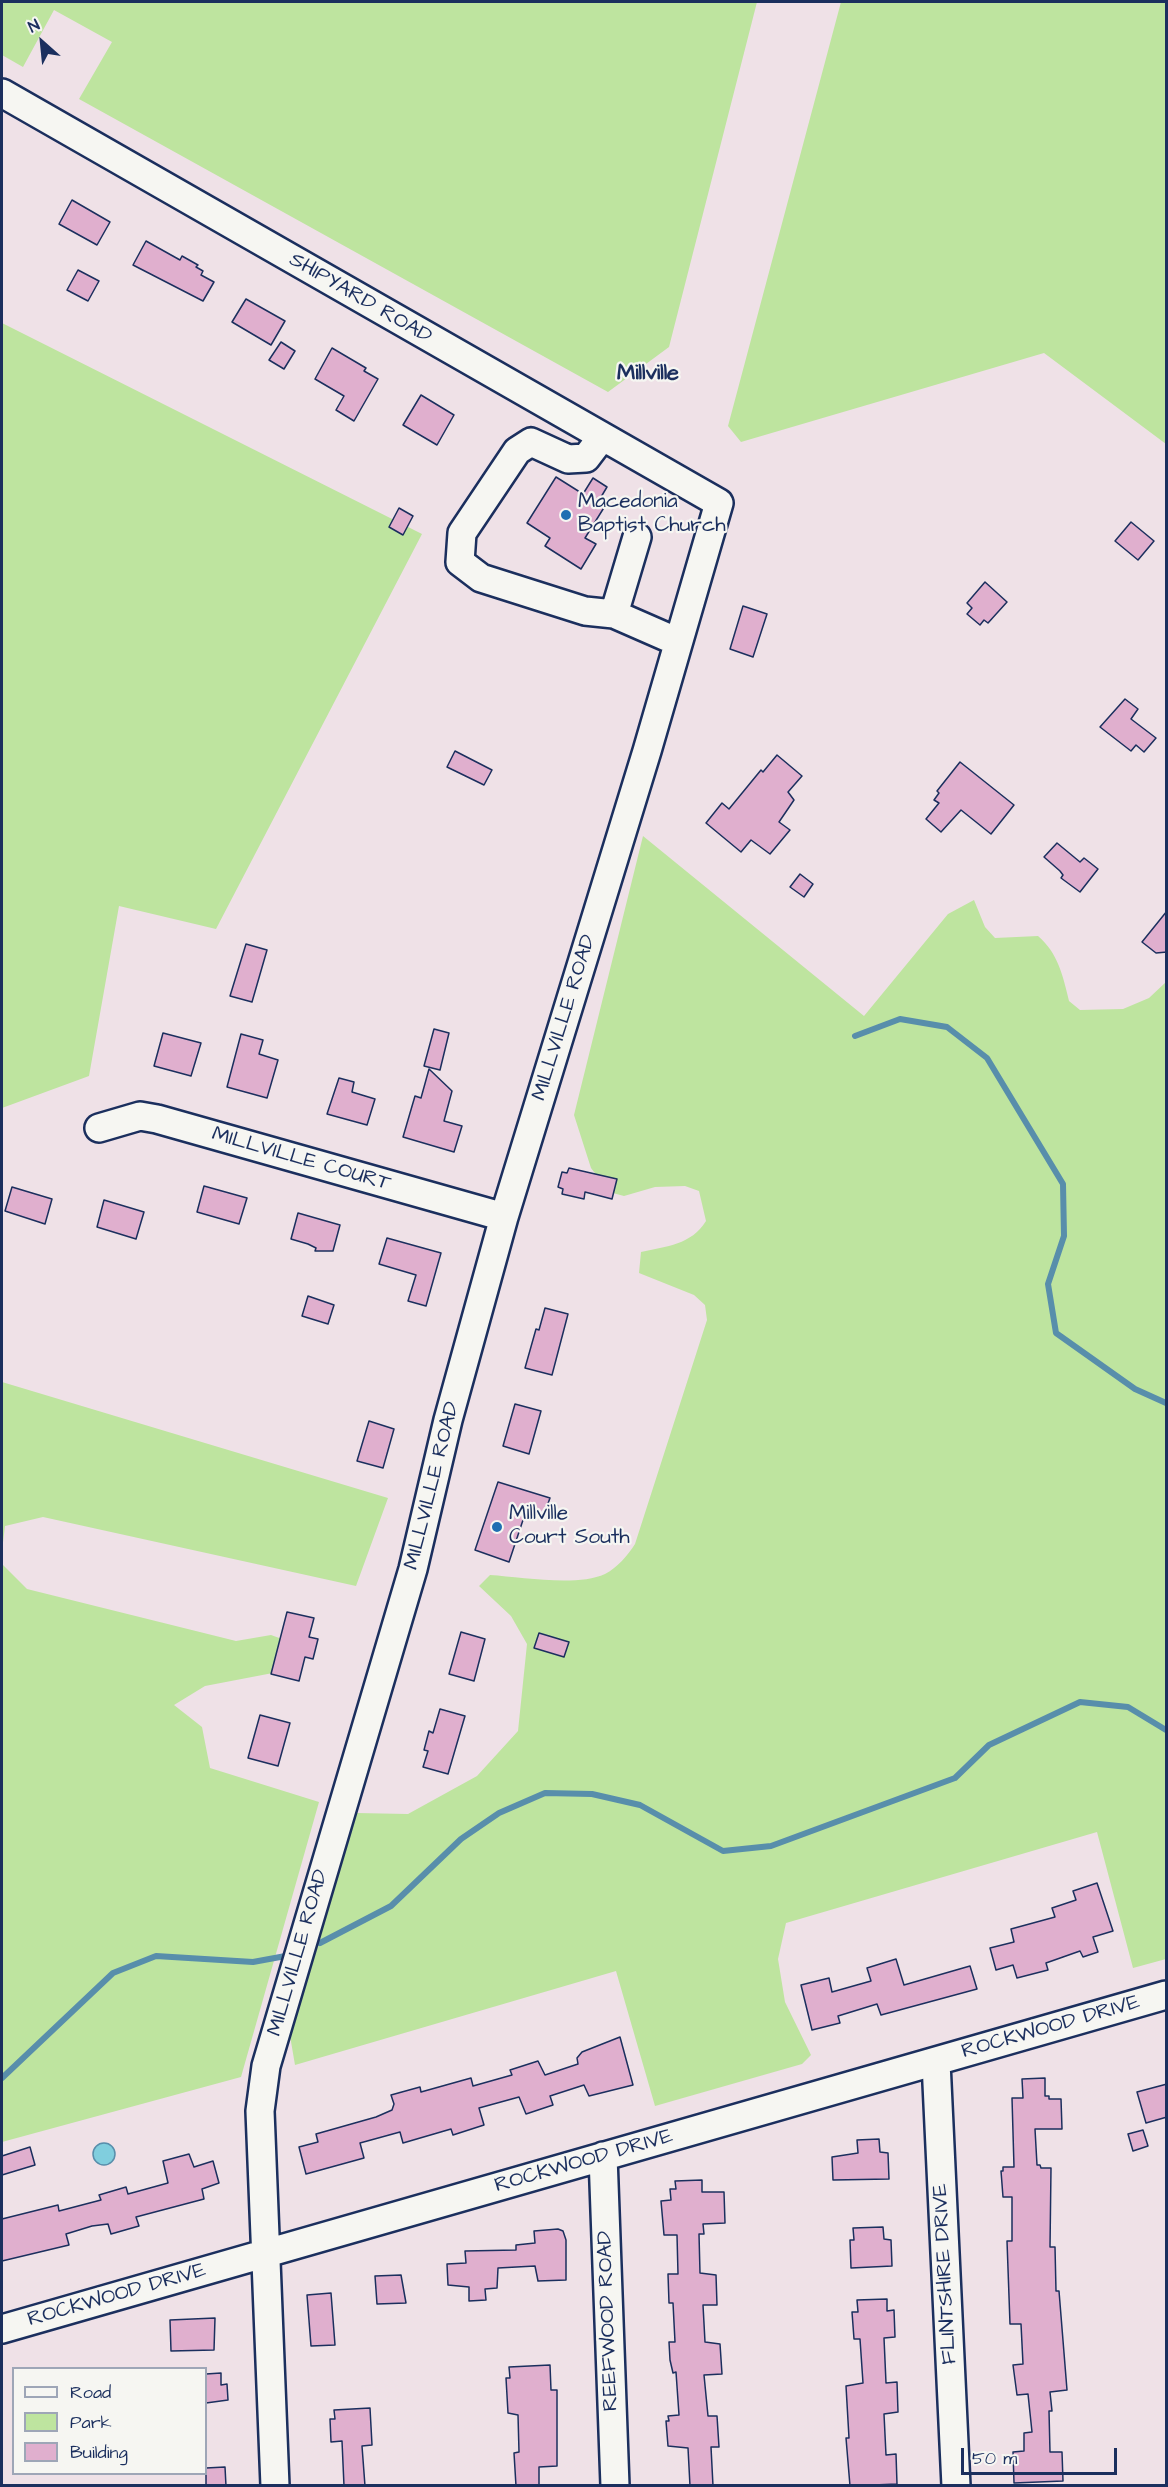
<!DOCTYPE html>
<html>
<head>
<meta charset="utf-8">
<style>
	body { margin:0 }
	#map { position:relative; width:1168px; height:2487px; overflow:hidden; background:#efe1e7; font-family:"Architects Daughter",sans-serif }
	canvas { display:block }
	.frame { position:absolute; inset:0; border:3px solid #1b2f5e; pointer-events:none }
	.legend { position:absolute; left:12px; top:2367px; width:195px; height:108px; box-sizing:border-box; background:#f6f6f2; border:2px solid #9ea6b7; margin:0; padding:8px 10px; list-style:none; font-size:18px; color:#1b2f5e }
	.legend li { display:flex; align-items:center; gap:12px; height:30px }
	.legend b { width:30px; border:2px solid #9ea6b7 }
	.north { position:absolute; left:12px; top:12px; width:60px; height:60px; -webkit-text-stroke:4px #f6f6f2; paint-order:stroke; rotate:333deg; font-size:16px; font-weight:700; line-height:24px; text-align:center; color:#1b2f5e }
	.north::after { content:''; display:block; margin:auto; width:21px; height:27px; background:#1b2f5e; clip-path:polygon(50% 0,100% 100%,50% 72%,0 100%) }
	.scale { position:absolute; left:961px; top:2448px; width:156px; height:27px; box-sizing:border-box; border:3px solid #1b2f5e; border-top:0; padding-left:8px; font-size:18px; line-height:21px; white-space:nowrap; color:#1b2f5e; -webkit-text-stroke:4px #f6f6f2; paint-order:stroke }
</style>
</head>
<body>
<div id="map">
<canvas width="1168" height="2487"></canvas>
<div class="frame"></div>
<ul class="legend">
<li><b style="height:8px;background:#f6f6f2"></b>Road</li>
<li><b style="height:16px;background:#bee49f"></b>Park</li>
<li><b style="height:16px;background:#e0afce"></b>Building</li>
</ul>
<div class="north">N</div>
<div class="scale">50 m</div>
</div>
<script>
const ctx = document.querySelector('canvas').getContext('2d');
ctx.lineJoin = 'round';
function fillPath(path, color) { ctx.fillStyle = color; ctx.fill(path, 'evenodd'); }
function strokePath(path, color, width, dash) { ctx.strokeStyle = color; ctx.lineWidth = width; ctx.lineCap = dash ? 'butt' : 'round'; ctx.setLineDash(dash || []); ctx.stroke(path); }
function write(font, color, halo, rows, align = 'center') {
  ctx.font = font + ' "Architects Daughter",sans-serif'; ctx.lineWidth = 4.5; ctx.setLineDash([]); ctx.textBaseline = 'middle'; ctx.strokeStyle = halo; ctx.fillStyle = color; for (const [text, x, y, turn = 0] of rows) {
    ctx.save(); ctx.translate(x, y); ctx.rotate((+turn || 0) * Math.PI / 180); ctx.textAlign = isNaN(turn) ? turn : align; if (halo) ctx.strokeText(text, 0, 0); ctx.fillText(text, 0, 0); ctx.restore();
  }
}
fillPath(new Path2D(`
	M2,2H757L669,347L608,392L79,99L112,42L54,10L23,67L2,55Z
	M841,2H1166V444L1044,353L741,442L728,426Z
	M2,323L422,534L216,929L119,906L89,1076L2,1108Z
	M643,836L864,1016L948,914L974,900L985,927L995,938L1038,936C1058,953 1063,976 1069,1001L1080,1010L1123,1009L1149,998L1166,982V1959L1133,1968L1097,1832L786,1923L778,1959L785,2002L811,2055L802,2064L655,2106L616,1971L295,2065L289,2030L356,1813L408,1814L477,1776L518,1731L527,1644L511,1616L479,1586L490,1575C521,1577 577,1587 605,1574C617,1568 628,1555 635,1544L707,1320L705,1305L694,1295L639,1273L641,1252C667,1246 691,1245 706,1221L699,1191L685,1186L655,1187L624,1196L609,1192L591,1168L574,1115Z
	M2,1382L388,1498L356,1586L43,1517L5,1526L2,1551Z
	M2,1564L27,1589L236,1641L271,1635L304,1647L278,1672L205,1686L174,1705L202,1727L210,1768L319,1802L241,2077L2,2142Z`), '#bee49f');
const water = new Path2D(`
	M93 2154a11 11 0 1 1 22 0a11 11 0 1 1-22 0Z`);
fillPath(water, '#80cede');
strokePath(water, '#588eab', 1.5);
strokePath(new Path2D(`
	M855,1036L900,1019L947,1027L987,1058L1063,1184L1064,1236L1048,1284L1056,1333L1135,1389L1166,1403
	M320,1943L391,1906L461,1839L499,1813L545,1793L592,1794L640,1805L723,1851L771,1846L955,1778L989,1745L1080,1702L1128,1707L1166,1730
	M2,2078L113,1973L156,1956L253,1962L291,1955`), '#588eab', 6);
const building = new Path2D(`
	M72,200L110,222L97,245L59,224Z
	M146,241L180,260L182,256L198,265L196,267L203,271L201,275L214,282L203,301L133,265Z
	M78,270L99,281L88,301L67,290Z
	M246,299L285,321L271,345L232,322Z
	M281,342L295,351L284,369L269,360Z
	M332,348L366,368L364,371L378,379L354,421L336,410L344,396L315,379Z
	M421,395L454,415L437,445L403,425Z
	M556,477L583,494L593,478L607,487L598,502L605,506L585,538L596,544L581,569L545,546L550,538L527,523Z
	M399,508L413,516L403,535L389,527Z
	M1131,522L1154,541L1138,560L1115,541Z
	M985,582L1007,602L988,623L984,620L980,625L967,614L972,608L967,603Z
	M743,606L767,614L753,657L730,649Z
	M1125,699L1138,709L1131,719L1156,738L1144,752L1136,745L1131,751L1100,727Z
	M455,751L492,770L484,785L447,767Z
	M777,755L802,776L788,792L794,800L779,822L790,830L770,854L751,840L741,852L706,823L722,803L729,809L761,770L763,772Z
	M960,762L1014,805L991,834L961,810L941,832L926,819L939,803L934,800L939,793L937,791Z
	M1057,843L1080,862L1084,858L1098,869L1080,892L1061,878L1063,875L1060,871L1044,857Z
	M800,874L813,884L804,897L790,887Z
	M1167,911V952L1156,953L1142,942Z
	M246,944L267,950L252,1002L230,996Z
	M434,1029L449,1033L440,1070L424,1066Z
	M163,1033L201,1043L191,1076L154,1066Z
	M241,1034L263,1040L259,1054L278,1060L267,1098L227,1087Z
	M429,1069L452,1091L444,1121L462,1126L454,1152L403,1137L415,1096L421,1098Z
	M339,1078L354,1082L352,1092L375,1099L367,1125L327,1114Z
	M569,1168L617,1179L612,1199L585,1192L584,1199L562,1194L563,1189L558,1187L562,1172L567,1173Z
	M204,1186L247,1198L239,1224L197,1212Z
	M12,1187L52,1199L45,1224L5,1211Z
	M104,1200L144,1212L136,1239L97,1227Z
	M298,1213L340,1225L333,1251H315L316,1248L308,1244L291,1239Z
	M387,1238L441,1253L426,1306L408,1301L416,1275L379,1264Z
	M308,1296L334,1305L328,1324L302,1316Z
	M545,1308L568,1314L552,1375L525,1368L536,1329L539,1330Z
	M515,1404L541,1411L529,1454L503,1446Z
	M369,1421L394,1429L383,1468L357,1461Z
	M498,1482L550,1498L543,1517L526,1511L509,1562L475,1550Z
	M287,1612L314,1618L309,1637L318,1639L313,1659L305,1657L299,1681L271,1674Z
	M461,1632L485,1639L474,1681L449,1674Z
	M539,1633L569,1642L564,1657L534,1648Z
	M440,1709L465,1716L448,1774L423,1767L428,1751L424,1750L429,1731L433,1733Z
	M260,1715L290,1723L278,1766L248,1758Z
	M1097,1883L1113,1931L1093,1937L1098,1952L1083,1957L1080,1951L1046,1963L1048,1970L1017,1978L1013,1965L996,1970L990,1948L1014,1942L1011,1929L1055,1917L1052,1908L1076,1900L1073,1891Z
	M896,1959L904,1985L970,1966L977,1989L881,2015L877,2004L838,2016L840,2023L812,2030L801,1985L829,1978L832,1992L871,1981L867,1968Z
	M620,2037L633,2085L589,2096L584,2085L550,2096L553,2105L526,2114L519,2097L479,2108L484,2125L453,2135L451,2129L403,2143L400,2132L360,2143L364,2158L306,2174L299,2147L318,2142L316,2134L376,2117L392,2110L394,2104L391,2095L420,2087L421,2092L471,2078L473,2086L512,2075L510,2070L538,2061L545,2075L578,2064L577,2058L582,2052Z
	M1045,2078V2096H1049V2099H1061L1062,2129H1035L1037,2165H1040L1041,2168H1051L1050,2247H1055L1056,2291H1059L1067,2390L1050,2392L1052,2411H1049L1050,2452H1062L1063,2481L1014,2483L1013,2452L1024,2451V2433L1032,2432L1028,2394L1017,2395L1013,2365L1023,2364L1021,2324H1010L1007,2241H1012V2197H1003L1001,2171H1003V2167H1014L1012,2098H1023L1022,2079Z
	M1167,2084V2117L1146,2123L1137,2092Z
	M1143,2130L1148,2146L1133,2151L1128,2134Z
	M879,2139L880,2152L888,2153L889,2179L833,2180L832,2157L858,2153L857,2140Z
	M30,2147L35,2165L2,2175V2156Z
	M189,2154L194,2167L213,2161L219,2183L202,2189L204,2199L136,2217L139,2226L111,2234L108,2224L92,2226L66,2234L69,2245L2,2261V2219L58,2205L59,2211L101,2200L99,2195L126,2187L128,2194L168,2183L163,2161Z
	M702,2180V2192H724L725,2223L703,2224L704,2234H699L700,2273L716,2275L717,2305H703L705,2342L720,2344L722,2374L704,2375L708,2416H717L719,2447H711L713,2486H690L688,2448L668,2446L666,2421H669L668,2416L679,2415L676,2372L673,2373L670,2360L669,2342H675L673,2303H669L668,2274H678L677,2235H664L661,2201L671,2200L670,2189H676L675,2181Z
	M883,2227L884,2239L891,2240L892,2266L851,2268L850,2240H854L853,2228Z
	M558,2229L563,2231L566,2240V2280L538,2281L535,2266L498,2268L497,2288L485,2289L486,2300L469,2301V2287L448,2285L447,2264L466,2263L465,2251L516,2250V2245L535,2243L534,2231Z
	M401,2275L406,2303L377,2304L375,2276Z
	M331,2293L335,2345L311,2346L307,2295Z
	M887,2299V2311L894,2310L895,2337L884,2338L886,2383L897,2382L898,2412L884,2414L886,2455L896,2454L897,2484L850,2486L846,2438H849L846,2386L863,2383L860,2339H854L852,2312H858L857,2300Z
	M215,2318L214,2350L171,2351L170,2320Z
	M550,2365L551,2390H557V2466L539,2467V2486H516L514,2453L519,2452L518,2415L508,2413L506,2378H510L509,2367Z
	M221,2373V2385L227,2384L228,2400L206,2403V2374Z
	M370,2408L372,2445L362,2446L365,2486H344L342,2441L331,2442L330,2419H335L334,2410Z
	M225,2467L226,2486H206V2468Z`);
fillPath(building, '#e0afce');
strokePath(building, '#1b2f5e', 1.5);
const minor = new Path2D(`
	M2,93L719,503L647,751L504,1217L448,1420L413,1569L266,2066L260,2111L275,2486
	M602,437L586,458L568,459L531,442L517,451L462,533L460,562L481,578L585,611L614,614L637,537
	M614,614L678,642
	M99,1128L140,1116L157,1119L504,1217
	M936,2062L956,2486
	M603,2156L615,2486
	M2,2329L1166,1995`);
strokePath(minor, '#1b2f5e', 32);
strokePath(minor, '#f6f6f2', 27);
for (const [x, y, r, color] of [
	[566,515,6,"#1f6fb2"],
	[497,1527,6,"#1f6fb2"]
]) { const dot = new Path2D(); dot.arc(x, y, r, 0, 2 * Math.PI); ctx.fillStyle = color; ctx.fill(dot); strokePath(dot, '#f6f6f2', 2); }
write('21px', '#1b2f5e', '#f6f6f2', [
	["SHIPYARD ROAD",360,299,30],
	["MILLVILLE ROAD",565,1018,-73],
	["MILLVILLE COURT",301,1160,16],
	["MILLVILLE ROAD",433,1486,-76],
	["MILLVILLE ROAD",299,1953,-74],
	["ROCKWOOD DRIVE",1051,2028,-16],
	["ROCKWOOD DRIVE",584,2162,-16],
	["FLINTSHIRE DRIVE",946,2274,-93],
	["ROCKWOOD DRIVE",117,2296,-16],
	["REEFWOOD ROAD",609,2321,-92]
]);
write('21px', '#1b2f5e', '#f6f6f2', [
	["Macedonia",578,503],
	["Baptist Church",578,527],
	["Millville",509,1515],
	["Court South",509,1539]
], 'left');
write('bold 22px', '#1b2f5e', '#f6f6f2', [
	["Millville",648,374]
]);
</script>
</body>
</html>
